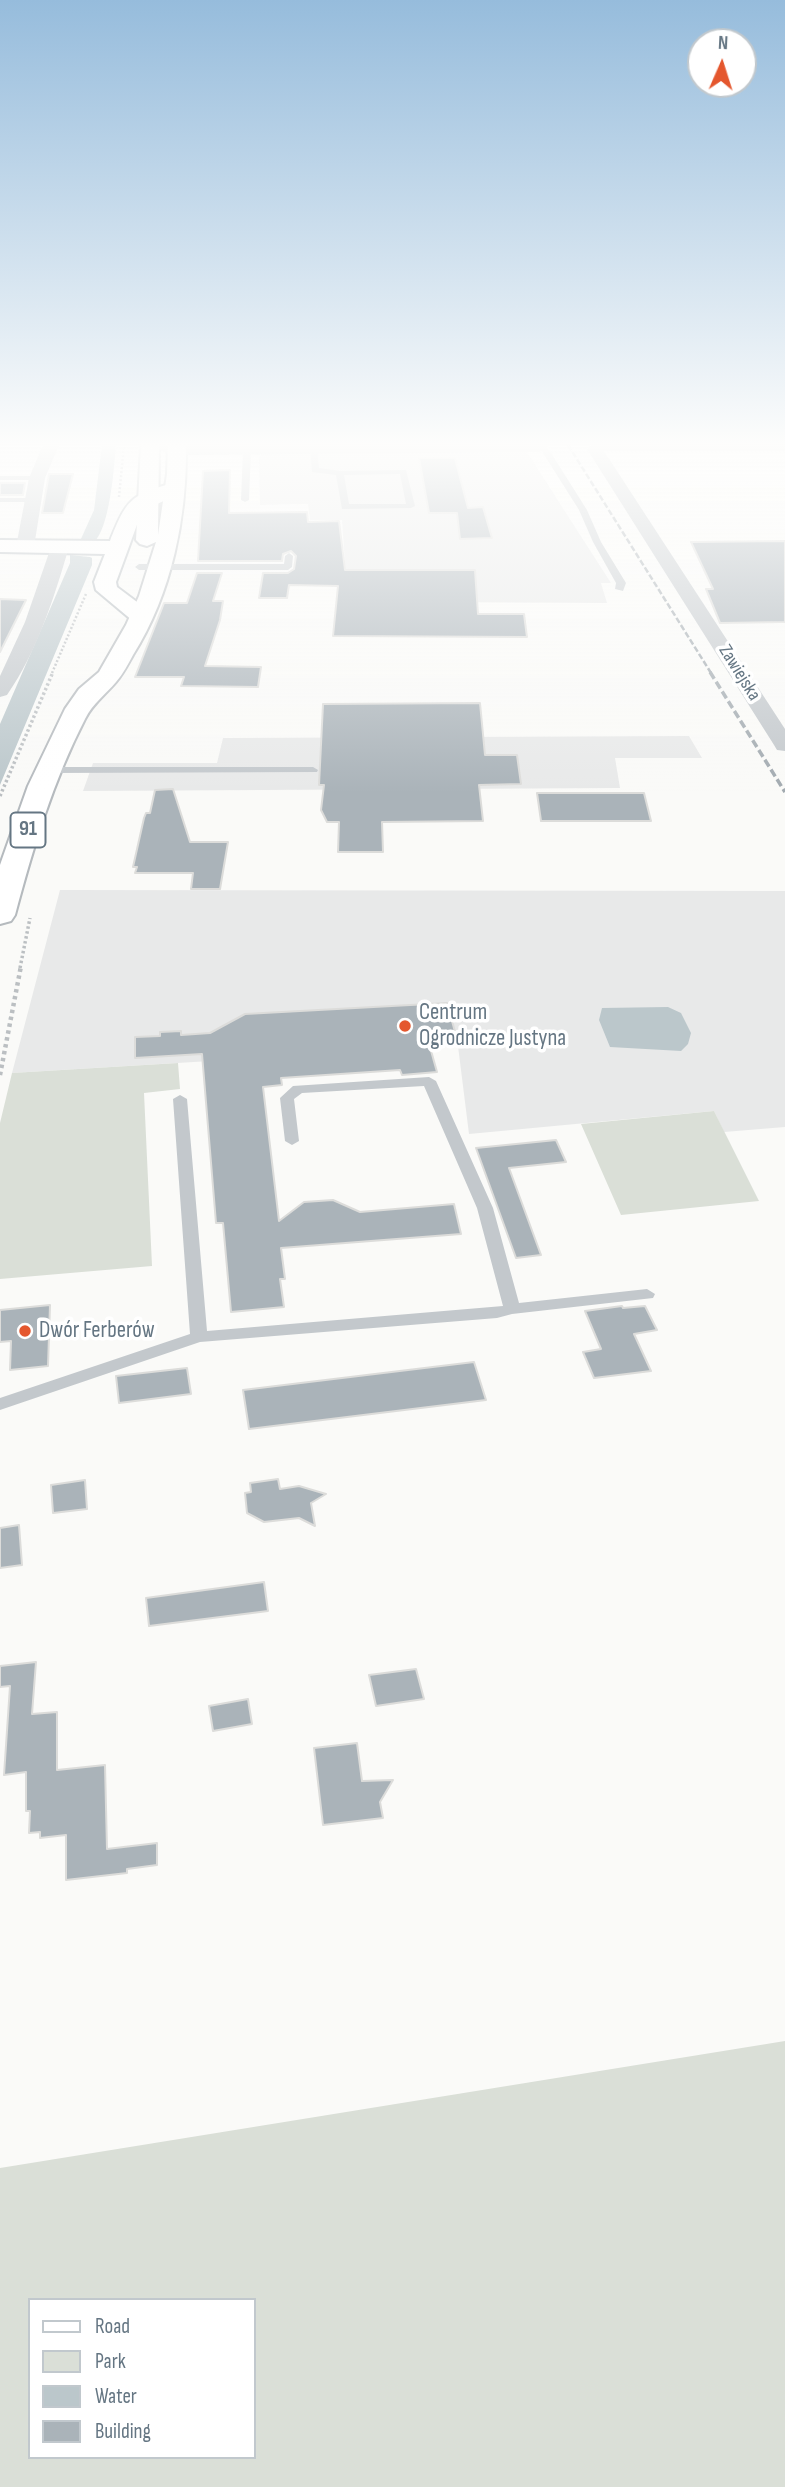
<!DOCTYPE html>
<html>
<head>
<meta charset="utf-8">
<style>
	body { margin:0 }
	#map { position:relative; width:785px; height:2487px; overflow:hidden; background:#fafaf8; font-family:"Sofia Sans Condensed",sans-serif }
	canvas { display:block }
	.legend { position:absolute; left:28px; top:2298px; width:228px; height:161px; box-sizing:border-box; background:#fff; border:2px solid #c1c8cd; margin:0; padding:9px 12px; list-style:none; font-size:21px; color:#657683 }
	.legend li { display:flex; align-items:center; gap:14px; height:35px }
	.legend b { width:35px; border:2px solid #c1c8cd }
	.north { position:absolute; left:687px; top:28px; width:70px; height:70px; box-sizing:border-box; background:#fff; border:2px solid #c1c8cd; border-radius:50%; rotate:3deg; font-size:19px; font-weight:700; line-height:28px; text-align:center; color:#657683 }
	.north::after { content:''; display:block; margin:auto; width:24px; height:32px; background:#e4572e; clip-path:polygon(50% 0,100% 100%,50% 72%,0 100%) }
</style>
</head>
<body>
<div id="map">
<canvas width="785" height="2487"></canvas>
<ul class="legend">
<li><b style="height:9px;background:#fff"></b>Road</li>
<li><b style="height:19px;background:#dadfd7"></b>Park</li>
<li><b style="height:19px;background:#bbc7cb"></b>Water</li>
<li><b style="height:19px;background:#aab3b9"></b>Building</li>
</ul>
<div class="north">N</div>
</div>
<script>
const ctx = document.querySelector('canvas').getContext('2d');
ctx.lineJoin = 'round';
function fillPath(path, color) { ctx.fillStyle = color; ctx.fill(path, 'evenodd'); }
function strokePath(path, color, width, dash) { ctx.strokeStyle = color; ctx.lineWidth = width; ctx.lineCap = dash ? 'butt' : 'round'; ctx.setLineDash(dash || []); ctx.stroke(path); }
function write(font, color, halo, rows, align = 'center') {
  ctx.font = font + ' "Sofia Sans Condensed",sans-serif'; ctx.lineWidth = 7; ctx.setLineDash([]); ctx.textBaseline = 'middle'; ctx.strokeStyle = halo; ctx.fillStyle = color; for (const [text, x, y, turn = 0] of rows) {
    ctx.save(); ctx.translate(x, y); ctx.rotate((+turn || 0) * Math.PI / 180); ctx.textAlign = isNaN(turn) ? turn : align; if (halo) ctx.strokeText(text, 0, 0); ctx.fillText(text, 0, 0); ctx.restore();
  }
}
fillPath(new Path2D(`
	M525,449L611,583H601L607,603L420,602L335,583L336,565H345L342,520H310L308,504L260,505L259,459L263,451Z
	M689,736L702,758H615L620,788L83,791L93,763H217L223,738Z
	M60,890L785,891V1127L724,1132L714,1111L469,1134L458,1046L12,1073Z`), '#e8e9e9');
fillPath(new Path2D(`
	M178,1063L180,1089L144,1093L152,1266L0,1279V1123L12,1073Z
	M714,1111L759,1201L621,1215L581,1124Z
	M785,2041V2487H0V2168ZM30,2300H254V2457H30Z`), '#dadfd7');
fillPath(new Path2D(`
	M70,555L90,557L92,558V565L0,785V724L70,563Z
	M668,1007L681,1013L691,1033L688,1044L681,1051L610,1047L599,1020L602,1008Z`), '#bbc7cb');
fillPath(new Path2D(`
	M102,445H116C114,466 110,540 88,546L80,541L94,510Z`), '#bbc7cb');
const building = new Path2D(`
	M419,458H455L468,508L483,507L492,538L460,539L457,513H429Z
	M230,470L229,513L307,512L308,522L339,521L345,570H475L478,614H524L527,637L333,636L338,586L289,585L287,598H259L263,573H288L294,569L296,556L291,551L283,554L282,561H198L203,471Z
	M49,474H73L63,513H42Z
	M0,483H25L23,495H0Z
	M785,541V622L720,623L706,589H713L691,542Z
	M197,573H222L213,601H223L220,620L205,666L261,667L258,687L181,686L184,677H135L164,603H187Z
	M0,599L26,600L0,652Z
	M480,703L485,755H517L521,784L479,785L483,821L382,822L383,852H338L339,822H327L321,810L324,785H319L323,704Z
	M173,789L190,842H228L220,889H191L193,873H135L137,867H133L144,818L146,813H150L155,790Z
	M537,793H644L651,821H541Z
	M447,1003L457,1039L428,1040L437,1072L402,1075L400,1070L281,1078L282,1085L263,1087L279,1221L304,1202L333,1200L360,1212L454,1204L461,1234L281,1248L285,1279H280L284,1307L231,1312L223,1223H216L202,1054L135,1058V1037L160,1036V1032L181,1031V1035L210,1033L245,1014Z
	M556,1140L566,1162L509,1168L541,1255L516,1258L476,1148Z
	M50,1305L48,1366L10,1370L11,1341L0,1342V1310Z
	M622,1306L623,1308L645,1306L657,1330L634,1334L651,1371L594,1378L583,1352L601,1349L585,1311Z
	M474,1362L486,1400L249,1429L243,1390Z
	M187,1368L191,1394L119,1403L116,1376Z
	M278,1479L280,1489L299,1486L326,1494L311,1503L315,1526L299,1518L264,1522L247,1513L245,1493L251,1492L250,1483Z
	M85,1480L87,1509L53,1513L51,1485Z
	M19,1525L22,1565L0,1568V1528Z
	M264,1582L268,1611L149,1626L146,1598Z
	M36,1662L32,1714L57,1712V1770L105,1765L107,1849L157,1843V1865L127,1869V1873L66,1880V1835L40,1838V1832L29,1833L30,1811H26V1772L4,1775L10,1686L0,1687V1666Z
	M416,1669L424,1699L376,1706L369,1675Z
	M248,1699L252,1724L213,1731L209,1706Z
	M357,1743L362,1781L393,1780L380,1802L383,1818L323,1825L314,1748Z`);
fillPath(building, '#aab3b9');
strokePath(building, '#dcdcda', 2);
const secondary = new Path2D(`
	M174,483L181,485L184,489L181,493L142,511L116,582L117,587L149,611L153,616L149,621H133L96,590L94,582L105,554L0,552V540L110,541C126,501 130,494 174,483Z`);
const primary = new Path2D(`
	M141,445H159L158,535L167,474L168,445H186C187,517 172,593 133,655C128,664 123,674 116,682C105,695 93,703 85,719C53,781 33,848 15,915L11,921L0,924V865L28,786L65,709L79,689L99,672L126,625L139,596L156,542L147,546L140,544L136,540Z`);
strokePath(secondary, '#b3babf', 4);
strokePath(primary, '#b5babe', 4);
strokePath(new Path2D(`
	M119,497L124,445
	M52,673L86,594`), '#bbbfc2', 2.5, [2, 2]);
strokePath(new Path2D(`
	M0,796L53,672
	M20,968L30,918`), '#bbbfc2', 3.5, [2.5, 2.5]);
strokePath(new Path2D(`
	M0,1075L21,966`), '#bbbfc2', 4.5, [3.5, 3.5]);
fillPath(new Path2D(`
	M538,445H546L587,510L601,542L626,583L623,591L615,589L616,583L593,542L579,510Z
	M247,447L251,449L249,500L245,502L241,500L243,449Z
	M310,447L317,449L319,468L340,471L406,470L415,506L411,508L342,509L336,475L312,472ZM400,474L406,504H349L344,475Z
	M0,476H37L41,478L37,480H0Z
	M0,498H32L36,500L32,502H0Z
	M289,553L293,556L292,567L288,570H139L135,567L139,564H284L285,556Z
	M313,767L318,770L317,772L50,773L45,770L50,767Z
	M429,1077L436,1081L493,1208L519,1303L647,1289L655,1294L653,1298L512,1314L497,1318L200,1342L0,1410V1398L190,1334L173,1099L180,1095L187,1099L207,1331L503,1306L477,1208L424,1086L302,1093L294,1099L299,1141L292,1145L285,1141L280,1098L293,1086Z`), '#c3c8cc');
fillPath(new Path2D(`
	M43,445H59L45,478L34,547L25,552L16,547L29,478Z
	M150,445H546L548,447L540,452L191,455L168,454Z
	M785,445V451H604L785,729V751L777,750L774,745L587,449L591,445Z
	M60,542L69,547C54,598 37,652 7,695L0,697V676L25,622L51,547Z`), '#c3c8cc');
fillPath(secondary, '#fff');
fillPath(primary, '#fff');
strokePath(new Path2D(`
	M568,445L711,673`), '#a2aab0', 2.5, [6, 2.5]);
strokePath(new Path2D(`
	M710,672L785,792`), '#a2aab0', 3.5, [8, 3.5]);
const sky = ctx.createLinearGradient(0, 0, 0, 793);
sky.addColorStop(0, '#96bcdc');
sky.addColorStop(0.56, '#fdfdfc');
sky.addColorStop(1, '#fdfdfc00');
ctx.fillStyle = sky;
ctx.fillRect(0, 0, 785, 793);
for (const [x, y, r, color] of [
	[405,1026,7,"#e4572e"],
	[25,1331,7,"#e4572e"]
]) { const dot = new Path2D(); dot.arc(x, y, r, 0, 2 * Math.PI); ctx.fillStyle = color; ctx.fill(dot); strokePath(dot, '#fff', 2.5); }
write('19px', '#657683', '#fff', [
	["Zawiejska",739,673,58]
]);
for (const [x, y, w] of [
	[28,830,35]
]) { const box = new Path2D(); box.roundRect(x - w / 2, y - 17.5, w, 35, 5); ctx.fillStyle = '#fff'; ctx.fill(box); strokePath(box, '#657683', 2); }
write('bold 21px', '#657683', null, [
	["91",28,830]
]);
write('23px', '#657683', '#fff', [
	["Centrum",419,1013],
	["Ogrodnicze Justyna",419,1039],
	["Dwór Ferberów",39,1331]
], 'left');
</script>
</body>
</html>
